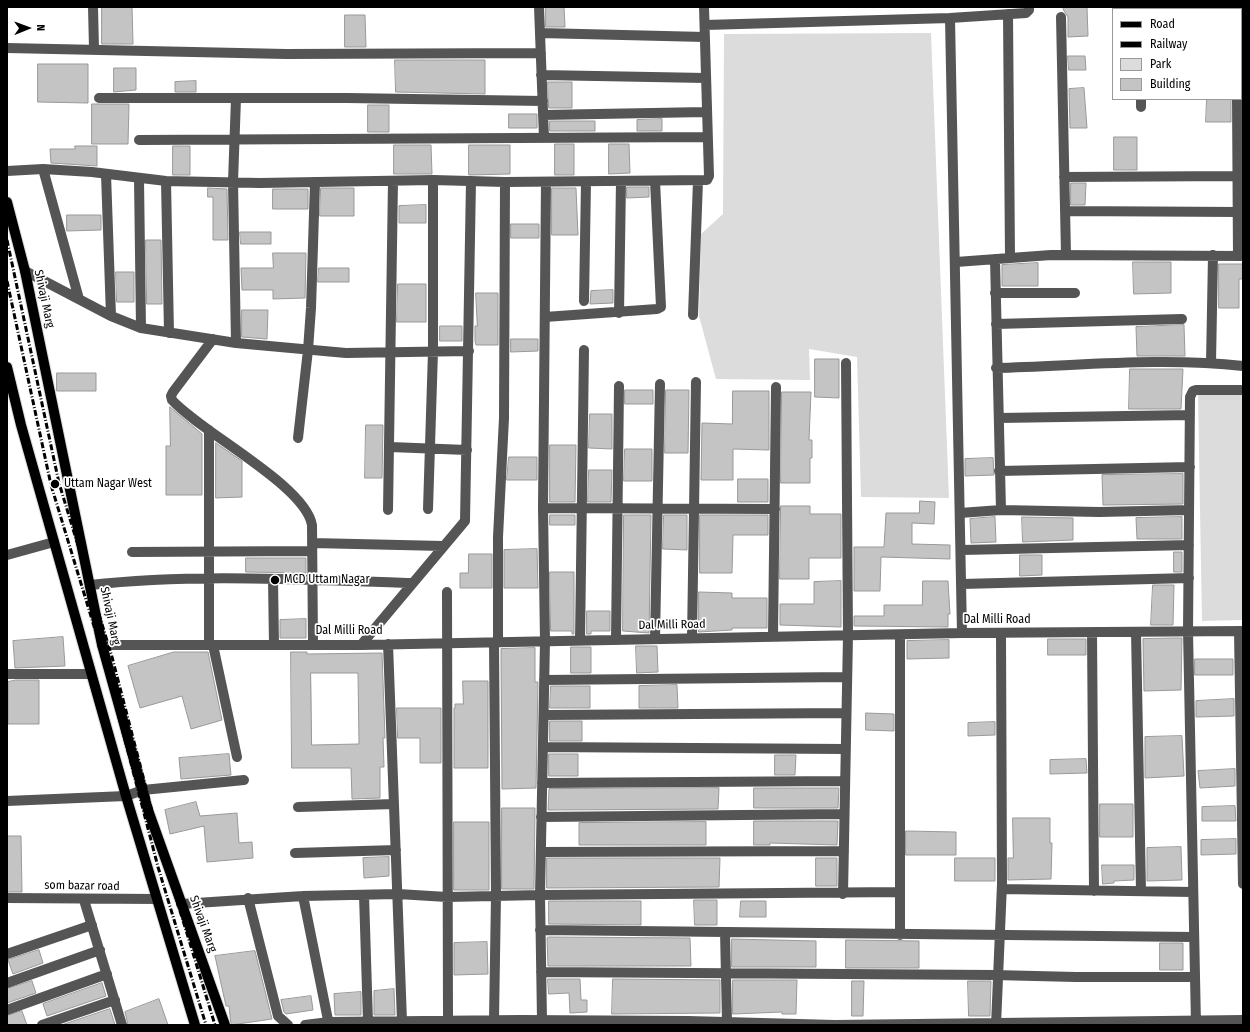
<!DOCTYPE html>
<html>
<head>
<meta charset="utf-8">
<style>
	body { margin:0 }
	#map { position:relative; width:1250px; height:1032px; overflow:hidden; background:#fff; font-family:"Fira Sans Condensed",sans-serif }
	canvas { display:block }
	.frame { position:absolute; inset:0; border:8px solid #000; pointer-events:none }
	.legend { position:absolute; left:1112px; top:8px; width:130px; height:92px; box-sizing:border-box; background:#fff; border:1px solid #999; margin:0; padding:5px 7px; list-style:none; font-size:12px; color:#000 }
	.legend li { display:flex; align-items:center; gap:8px; height:20px }
	.legend b { width:20px; border:1px solid #999 }
	.north { position:absolute; left:8px; top:8px; width:40px; height:40px; -webkit-text-stroke:3px #fff; paint-order:stroke; rotate:89deg; font-size:11px; font-weight:700; line-height:16px; text-align:center; color:#000 }
	.north::after { content:''; display:block; margin:auto; width:14px; height:18px; background:#000; clip-path:polygon(50% 0,100% 100%,50% 72%,0 100%) }
</style>
</head>
<body>
<div id="map">
<canvas width="1250" height="1032"></canvas>
<div class="frame"></div>
<ul class="legend">
<li><b style="height:5px;background:#000"></b>Road</li>
<li><b style="height:5px;background:#000"></b>Railway</li>
<li><b style="height:11px;background:#dcdcdc"></b>Park</li>
<li><b style="height:11px;background:#c4c4c4"></b>Building</li>
</ul>
<div class="north">N</div>
</div>
<script>
const ctx = document.querySelector('canvas').getContext('2d');
ctx.lineJoin = 'round';
function fillPath(path, color) { ctx.fillStyle = color; ctx.fill(path, 'evenodd'); }
function strokePath(path, color, width, dash) { ctx.strokeStyle = color; ctx.lineWidth = width; ctx.lineCap = dash ? 'butt' : 'round'; ctx.setLineDash(dash || []); ctx.stroke(path); }
function write(font, color, halo, rows, align = 'center') {
  ctx.font = font + ' "Fira Sans Condensed",sans-serif'; ctx.lineWidth = 3.5; ctx.setLineDash([]); ctx.textBaseline = 'middle'; ctx.strokeStyle = halo; ctx.fillStyle = color; for (const [text, x, y, turn = 0] of rows) {
    ctx.save(); ctx.translate(x, y); ctx.rotate((+turn || 0) * Math.PI / 180); ctx.textAlign = isNaN(turn) ? turn : align; if (halo) ctx.strokeText(text, 0, 0); ctx.fillText(text, 0, 0); ctx.restore();
  }
}
fillPath(new Path2D(`
	M931,33L949,498L861,497L857,357L809,349L810,380L716,379L699,316L701,234L723,214L724,34Z
	M1243,393V620L1202,621L1198,395Z`), '#dcdcdc');
const building = new Path2D(`
	M102,7H132L133,44H102Z
	M546,7H564L565,27H546Z
	M1063,7H1087L1088,36L1068,37V17L1064,11Z
	M345,15H365L366,47H345Z
	M1068,56H1085L1086,70H1069Z
	M395,60H485V94L396,92Z
	M38,64H88V103L38,102Z
	M114,68H136V90L114,92Z
	M196,81V92H175V82Z
	M548,82H572V108H549Z
	M1084,88L1087,128H1070L1069,89Z
	M1207,99H1231V122H1206Z
	M92,104H129L128,144H92Z
	M368,105H389V132H368Z
	M509,114H537V128H509Z
	M662,119V131H637V120Z
	M550,121H595V131H550Z
	M1114,137H1137V170H1114Z
	M555,144H574V175H555Z
	M609,144H629L630,173L609,174Z
	M394,145H431L432,174H394Z
	M469,145H510V174L469,175Z
	M75,146H97V166L51,163L50,149H75Z
	M173,146H190V175H173Z
	M1071,183H1086L1085,205H1071Z
	M627,187H649V197L627,198Z
	M208,188L227,189L228,240H213V197H208Z
	M321,188H354V216H320Z
	M552,188H576L578,235H552Z
	M273,189H308V209H273Z
	M426,205V223H399V206Z
	M67,215H101V230L67,231Z
	M511,224H539V238H511Z
	M240,232H271V244H241Z
	M146,240H161L162,304H147Z
	M273,253H306L305,298L273,299V290H242L241,268H273Z
	M1133,262H1171V293L1134,294Z
	M1038,263V286H1002V265Z
	M1219,264H1243V279H1239V308H1219Z
	M319,268H349V282H318Z
	M116,272H134V302H117Z
	M398,284H426V322H397Z
	M613,290V303L590,304L591,291Z
	M476,293H498V345H476L475,341V326H477Z
	M242,310H268L267,339L242,337Z
	M1184,325L1185,356H1137L1136,327Z
	M440,326H462V341H440Z
	M511,339H538V351L511,352Z
	M815,359H839V398L815,397Z
	M1130,369H1183L1181,409H1129Z
	M57,373H96V391H57Z
	M625,390H653V404H625Z
	M666,390H689L688,453H665Z
	M733,391H769V450L733,449V480H701L702,423L732,424Z
	M782,392H811L809,440H812V458H810V483H781Z
	M170,407L202,434V495H166V446H170Z
	M590,414H612V449L589,448Z
	M366,425H383L382,478H365Z
	M216,443L242,461V497L216,498Z
	M550,445H576L575,502H550Z
	M625,449H652V481H624Z
	M509,457H537V480H507Z
	M993,458L994,475L965,476V459Z
	M589,470H612L611,502H588Z
	M1183,474V504L1103,505L1102,475Z
	M738,479H768V502H738Z
	M920,501L935,502L934,524L912,523V544L950,545V559L881,557L880,591H854V547H884L886,513H919Z
	M781,506H810V514H841V558H809V579H780Z
	M550,515H575V525H550Z
	M624,515H651L649,633L623,631Z
	M664,515H687V550L663,549Z
	M700,515H768V535H733L732,573H700Z
	M995,517L996,542L971,543L970,519Z
	M1022,517L1073,518V540L1023,542Z
	M1182,517V539H1137L1136,518Z
	M537,549L538,588H504V550Z
	M1174,552H1182V572H1174Z
	M469,554H492V588H460V573H468Z
	M1020,555H1042V575L1020,576Z
	M246,558H306V573L246,572Z
	M550,572H574V634H572V631H551Z
	M841,581V627L780,625V604H814V582Z
	M923,581H948L950,614H948V627L854,626V616H884V605H922Z
	M1153,585H1174L1173,625H1151Z
	M699,592L732,593V598H767V628H732V630L699,632Z
	M587,611H610V631H591V634H587Z
	M306,619V638H280V620Z
	M63,637L65,666L15,668L13,641Z
	M1172,638H1182L1181,690L1144,691L1143,639Z
	M1048,639H1086V655H1048Z
	M949,640V658L907,659V641Z
	M636,646H657L658,672L637,673Z
	M571,647H591V673H571Z
	M535,648V682H538L536,788L502,789L501,649Z
	M174,652H208L222,720L191,729L182,696L140,708L128,666Z
	M291,652H307V654L382,653L385,738H383L384,767H380V798L352,799L351,768H292ZM311,673H358L359,744L312,745Z
	M1195,659H1233V675H1195Z
	M16,680H39V724H8V682Z
	M463,681H488V768H454V708H455V704H463Z
	M677,685L678,708H639V686Z
	M551,686H590V708H550Z
	M1234,699V716L1196,717V701Z
	M397,708H441V763H420V738H398Z
	M866,713L894,714V731L866,730Z
	M550,721H582V741H550Z
	M995,722V735L968,736V723Z
	M1182,736L1184,776L1145,778V737Z
	M229,754L231,775L181,779L179,758Z
	M549,754H578V776H549Z
	M775,755H796L795,775H775Z
	M1086,759L1087,773L1050,774V760Z
	M1235,769V786L1200,788L1198,771Z
	M719,788L718,809L548,810L549,789Z
	M754,788H839L838,808H754Z
	M196,802L200,816L237,813L239,843L252,842L253,858L207,862L204,826L170,834L165,810Z
	M1100,804H1133V837H1100Z
	M1235,806L1236,821H1202V807Z
	M502,808H535L534,889H502Z
	M1013,818H1050V843H1052L1051,879L1008,880V858H1013Z
	M754,821H838L837,845L770,843V845H754Z
	M454,822H489V890H454Z
	M706,822V845H579V823Z
	M906,831L956,832V855H906Z
	M7,836H21L22,892H7Z
	M1236,839V854L1201,855V840Z
	M1181,847L1182,880L1147,881V848Z
	M389,857V876L364,878L363,858Z
	M547,858H720L719,887L547,888Z
	M816,858H837V886H816Z
	M955,858H995V881H955Z
	M1102,865H1134V880L1114,881V883L1103,884Z
	M694,900H717V925H695Z
	M549,901H641V925L549,924Z
	M741,901H766V917H740Z
	M549,937L690,938L691,966H548L547,938Z
	M732,939L816,941V967H732Z
	M846,940L919,941V968H846Z
	M487,942L488,974L454,975V943Z
	M1160,943H1183V970H1160Z
	M39,950L43,963L13,974L8,960Z
	M255,951L272,1019L231,1025L229,1006H226L215,956Z
	M548,979H580L581,1000H587V1012L570,1013L569,993L549,994Z
	M613,979L720,980V1013L612,1014Z
	M733,980H797L796,1014H782V1012L733,1014Z
	M32,981L36,993L7,1003V989Z
	M852,981H864L863,1016H852Z
	M968,981H991L990,1016H969Z
	M102,983L106,996L47,1016L43,1004Z
	M394,989L395,1015H374V991Z
	M361,992V1015H335L334,994Z
	M311,996L313,1010L286,1014L284,1012L281,1000Z
	M159,999L168,1025H128L125,1012Z
	M110,1009L115,1025H62Z
	M22,1011L27,1025H7V1016Z`);
fillPath(building, '#c4c4c4');
strokePath(building, '#999', 1);
const major = new Path2D(`
	M7,202L25,271L102,645L148,810L225,1025
	M7,367L21,425L126,796L195,1025`);
strokePath(major, '#dbdbdb', 12);
strokePath(new Path2D(`
	M93,7L94,49
	M539,7L544,138
	M1236,7V9
	M1141,9V7
	M1008,14L1010,258
	M1061,17L1066,255
	M950,18L1026,13L1029,10V7
	M705,25L950,18L962,633
	M540,33L705,37
	M1241,35H1243
	M7,48L286,54L541,53
	M541,75L706,78
	M1241,78H1243
	M99,98H347L543,101
	M1237,99L1238,256
	M1141,107V99
	M543,115L706,112
	M139,140L707,137
	M43,169L79,299
	M7,171L43,169L92,172L166,181L260,183L433,180L505,182L707,180L709,176L704,7
	M106,174L111,316
	M1064,177L1237,176
	M139,179L141,328
	M166,181L169,333
	M1065,211L1238,212
	M995,259L1001,510
	M956,262L1051,255L1243,256
	M25,271L111,316L141,328L236,343L346,353L469,351
	M995,293H1075
	M584,301L586,182
	M619,313L621,181
	M693,315L698,181
	M545,317L657,309L661,307L655,181
	M996,324L1182,319
	M213,339L173,392L171,396L172,400C202,433 305,485 312,525L313,645
	M236,343L233,182L236,98
	M1211,363L1213,255
	M996,368C1078,366 1161,357 1243,366
	M999,418L1190,415
	M209,430V644
	M298,438L308,350L311,308L315,182
	M390,447L467,450
	M999,471L1190,467
	M543,508L775,509
	M428,509L433,351V180
	M388,510L393,181
	M960,513L1001,510L1099,512L1189,510
	M312,543L443,546
	M961,550L1189,545
	M132,552L312,551
	M7,555L54,542
	M273,580L274,645
	M962,584L1189,578
	M90,585C196,573 305,580 412,583
	M447,592L448,1021
	M1239,631L1243,884
	M1136,632L1141,891
	M1092,633L1094,891
	M773,636L776,387
	M692,638L696,382
	M616,639L619,386
	M655,639L660,384
	M580,640L584,350
	M494,642L496,896L494,1020
	M498,642V537L504,418L505,182
	M388,644L402,1021
	M102,645H361L962,633L1243,631
	M213,645L237,757
	M361,645L465,521L471,181
	M7,674H91
	M544,680L847,677
	M544,715L846,713
	M543,747L845,749
	M542,783L845,781
	M7,801L126,796L143,790L244,780
	M298,807L394,804
	M541,817L844,814
	M541,852L844,851
	M295,853L396,850
	M1002,889L1193,892
	M843,894L848,636L846,363
	M364,895L368,1022
	M303,896L329,1025
	M7,898L157,899
	M248,898L278,1016L288,1025
	M84,900L122,1025
	M181,904L303,896L398,894L447,897L540,895L900,892
	M540,930L1194,937
	M725,932L727,1022
	M900,935V635
	M7,954L92,925
	M541,972L994,975L1076,977H1195
	M7,983L100,950
	M7,1010L107,974
	M542,1020L540,895L545,641L543,508L546,182
	M42,1025L115,1000
	M305,1025L329,1022L520,1020L688,1021L835,1025L1243,1020
	M996,1025L1002,884L1001,634
	M1196,1025L1188,631L1190,397L1193,391L1196,390H1243`), '#555', 10);
strokePath(major, '#000', 10);
strokePath(new Path2D(`
	M7,240L59,483L112,657L166,865L215,1025
	M7,281L51,485L104,659L158,867L206,1025`), '#000', 3, [6, 2, 1, 2]);
for (const [x, y, r, color] of [
	[55,484,5,"#000"],
	[275,580,5,"#000"]
]) { const dot = new Path2D(); dot.arc(x, y, r, 0, 2 * Math.PI); ctx.fillStyle = color; ctx.fill(dot); strokePath(dot, '#fff', 1.5); }
write('12px', '#000', '#fff', [
	["Shivaji Marg",44,299,78],
	["Shivaji Marg",110,616,78],
	["Dal Milli Road",997,620],
	["Dal Milli Road",672,625,-1],
	["Dal Milli Road",349,631],
	["som bazar road",82,886,1],
	["Shivaji Marg",203,924,70]
]);
write('12px', '#000', '#fff', [
	["Uttam Nagar West",64,484],
	["MCD Uttam Nagar",284,580]
], 'left');
</script>
</body>
</html>
